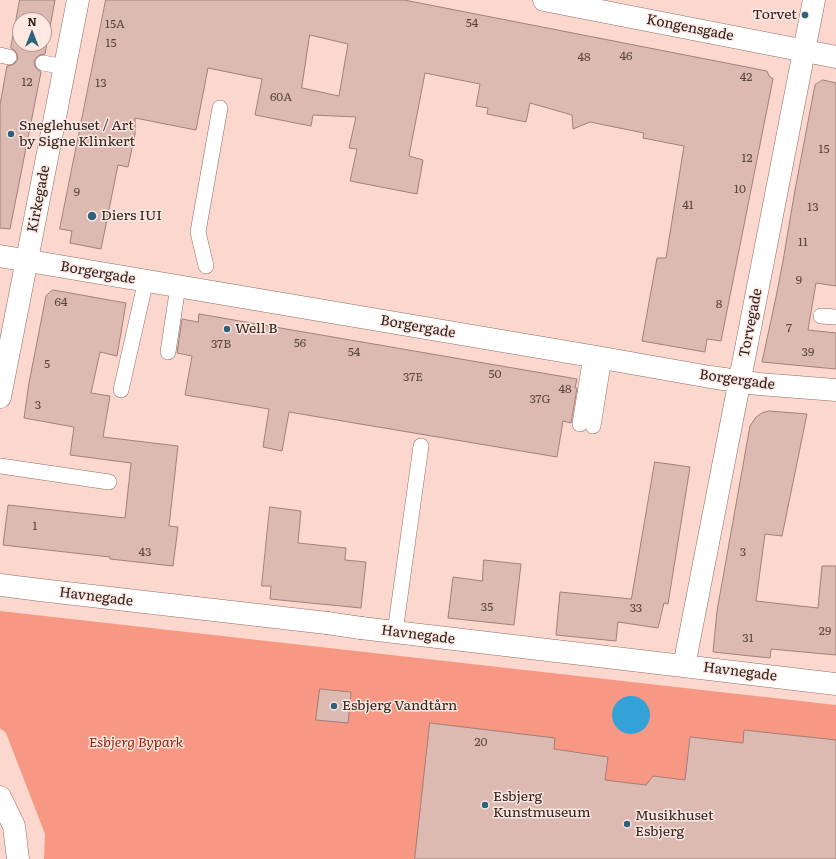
<!DOCTYPE html>
<html>
<head>
<meta charset="utf-8">
<style>
	body { margin:0 }
	#map { position:relative; width:836px; height:859px; overflow:hidden; background:#fbd7ce; font-family:Literata,serif }
	canvas { display:block }
	.north { position:absolute; left:12px; top:12px; width:40px; height:40px; box-sizing:border-box; background:#fee8e2; border:1px solid #ab9894; border-radius:50%; rotate:0deg; font-size:11px; font-weight:700; line-height:16px; text-align:center; color:#2e211e }
	.north::after { content:''; display:block; margin:auto; width:14px; height:18px; background:#2d627d; clip-path:polygon(50% 0,100% 100%,50% 72%,0 100%) }
</style>
</head>
<body>
<div id="map">
<canvas width="836" height="859"></canvas>
<div class="north">N</div>
</div>
<script>
const ctx = document.querySelector('canvas').getContext('2d');
ctx.lineJoin = 'round';
function fillPath(path, color) { ctx.fillStyle = color; ctx.fill(path, 'evenodd'); }
function strokePath(path, color, width, dash) { ctx.strokeStyle = color; ctx.lineWidth = width; ctx.lineCap = dash ? 'butt' : 'round'; ctx.setLineDash(dash || []); ctx.stroke(path); }
function write(font, color, halo, rows, align = 'center') {
  ctx.font = font + ' Literata,serif'; ctx.lineWidth = 3; ctx.setLineDash([]); ctx.textBaseline = 'middle'; ctx.strokeStyle = halo; ctx.fillStyle = color; for (const [text, x, y, turn = 0] of rows) {
    ctx.save(); ctx.translate(x, y); ctx.rotate((+turn || 0) * Math.PI / 180); ctx.textAlign = isNaN(turn) ? turn : align; if (halo) ctx.strokeText(text, 0, 0); ctx.fillText(text, 0, 0); ctx.restore();
  }
}
fillPath(new Path2D(`
	M0,611L836,705V859H44L45,834L6,733L0,728Z`), '#f69883');
fillPath(new Path2D(`
	M612 715a19 19 0 1 1 38 0a19 19 0 1 1-38 0Z`), '#32a2d7');
const building = new Path2D(`
	M20,0H55L45,54L40,55L36,58L34,61L35,66L38,70L41,72L10,229L0,228V105L7,66L12,65L15,63L18,59L17,54L15,51L11,48ZM20,20H44V44H20Z
	M106,0H404L767,71L769,76L773,79L721,341L707,339L705,352L642,341L657,258H666L684,146L643,138L644,133L590,122L573,129L572,115L530,103L526,122L487,114L488,108L476,106L480,84L425,73L409,156L423,160L417,194L350,181L357,149L349,148L356,117L313,115L311,126L255,115L262,79L208,68L196,130L135,118V134L128,167L118,165L101,249L70,243L72,231L60,229ZM310,35L348,44L339,96L302,88Z
	M823,80L836,83V286L816,283L808,330L836,333V369L762,362L776,297L783,261L795,190L815,85Z
	M53,290L126,303L117,356L100,352L91,393L110,396L103,437L178,446L169,526L178,527L173,566L110,559V557L3,545L8,505L125,518L131,463L70,455L74,427L24,418L29,383L46,296Z
	M199,314L577,379L575,388H577L571,423L563,421L557,457L289,412L282,451L263,447L269,409L185,395L192,356L177,353L182,319L198,322Z
	M769,411L807,414L782,536L765,534L756,601L818,608L822,566H836V655L771,649L770,658L713,652L717,611L750,426L756,417L762,413Z
	M655,462L690,467L668,604L664,603L658,628L618,622L616,641L556,635L560,592L631,599Z
	M270,507L301,511L298,543L346,548L345,560L366,562L361,608L270,599L271,586H262Z
	M484,560L521,564L514,625L448,618L453,577L482,581Z
	M320,689L351,692L348,723L316,720Z
	M430,723L555,738L554,749L608,757L605,780L646,785L653,776L685,780L690,737L743,743L744,730L836,740V859H415Z`);
fillPath(building, '#ddbab1');
strokePath(building, '#a18079', 1);
const lane = new Path2D(`
	M0,55L9,57
	M43,63L65,67
	M206,266L198,232L220,108
	M821,316L836,317
	M168,352L178,286
	M121,390L146,280
	M580,424L591,356
	M593,426L604,358
	M0,466L109,482
	M395,632L421,446`);
const street = new Path2D(`
	M544,0L836,57
	M0,256L591,356L710,377L759,384L836,390
	M0,397L78,0
	M0,585L40,590L327,623
	M361,628L836,684
	M684,666L814,0`);
const secondary = new Path2D(`
	M327,623L361,628
	M0,797L14,826L18,859`);
strokePath(lane, '#8e6e67', 16);
strokePath(street, '#8e6e67', 23);
strokePath(secondary, '#8e6e67', 23);
strokePath(lane, '#fff', 15);
strokePath(street, '#fff', 22);
strokePath(secondary, '#fff', 22);
for (const [x, y, r, color] of [
	[805,15,4,"#2d627d"],
	[11,134,4,"#2d627d"],
	[92,216,5,"#2d627d"],
	[227,329,4,"#2d627d"],
	[334,706,4,"#2d627d"],
	[485,805,4,"#2d627d"],
	[627,824,4,"#2d627d"]
]) { const dot = new Path2D(); dot.arc(x, y, r, 0, 2 * Math.PI); ctx.fillStyle = color; ctx.fill(dot); strokePath(dot, '#fee8e2', 1.5); }
write('12px', '#5a4743', null, [
	["54",472,23],
	["15A",115,24],
	["15",111,43],
	["46",626,56],
	["48",584,57],
	["42",746,77],
	["12",27,82],
	["13",101,83],
	["60A",281,97],
	["15",824,149],
	["12",747,158],
	["10",740,189],
	["9",77,192],
	["41",688,205],
	["13",813,207],
	["11",803,242],
	["9",799,280],
	["64",61,302],
	["8",719,304],
	["7",789,328],
	["56",300,343],
	["37B",221,344],
	["54",354,352],
	["39",808,352],
	["5",47,364],
	["50",495,374],
	["37E",413,377],
	["48",565,389],
	["37G",540,399],
	["3",38,405],
	["1",35,526],
	["43",145,552],
	["3",743,552],
	["35",487,607],
	["33",636,608],
	["29",825,631],
	["31",748,638],
	["20",481,742]
]);
write('14px', '#2e211e', '#fee8e2', [
	["Torvet",797,15,"right"],
	["Sneglehuset / Art",19,126],
	["by Signe Klinkert",19,142],
	["Diers IUI",101,216],
	["Well B",235,329],
	["Esbjerg Vandtårn",342,706],
	["Esbjerg",493,797],
	["Kunstmuseum",493,813],
	["Musikhuset",635,816],
	["Esbjerg",635,832]
], 'left');
write('14px', '#2e211e', '#fee8e2', [
	["Kongensgade",690,28,11],
	["Kirkegade",39,199,-79],
	["Borgergade",98,273,10],
	["Torvegade",751,323,-79],
	["Borgergade",418,327,10],
	["Borgergade",737,380,8],
	["Havnegade",96,597,7],
	["Havnegade",418,635,7],
	["Havnegade",740,672,7]
]);
write('italic 14px', '#932006', '#fee8e2', [
	["Esbjerg Bypark",136,743]
]);
</script>
</body>
</html>
